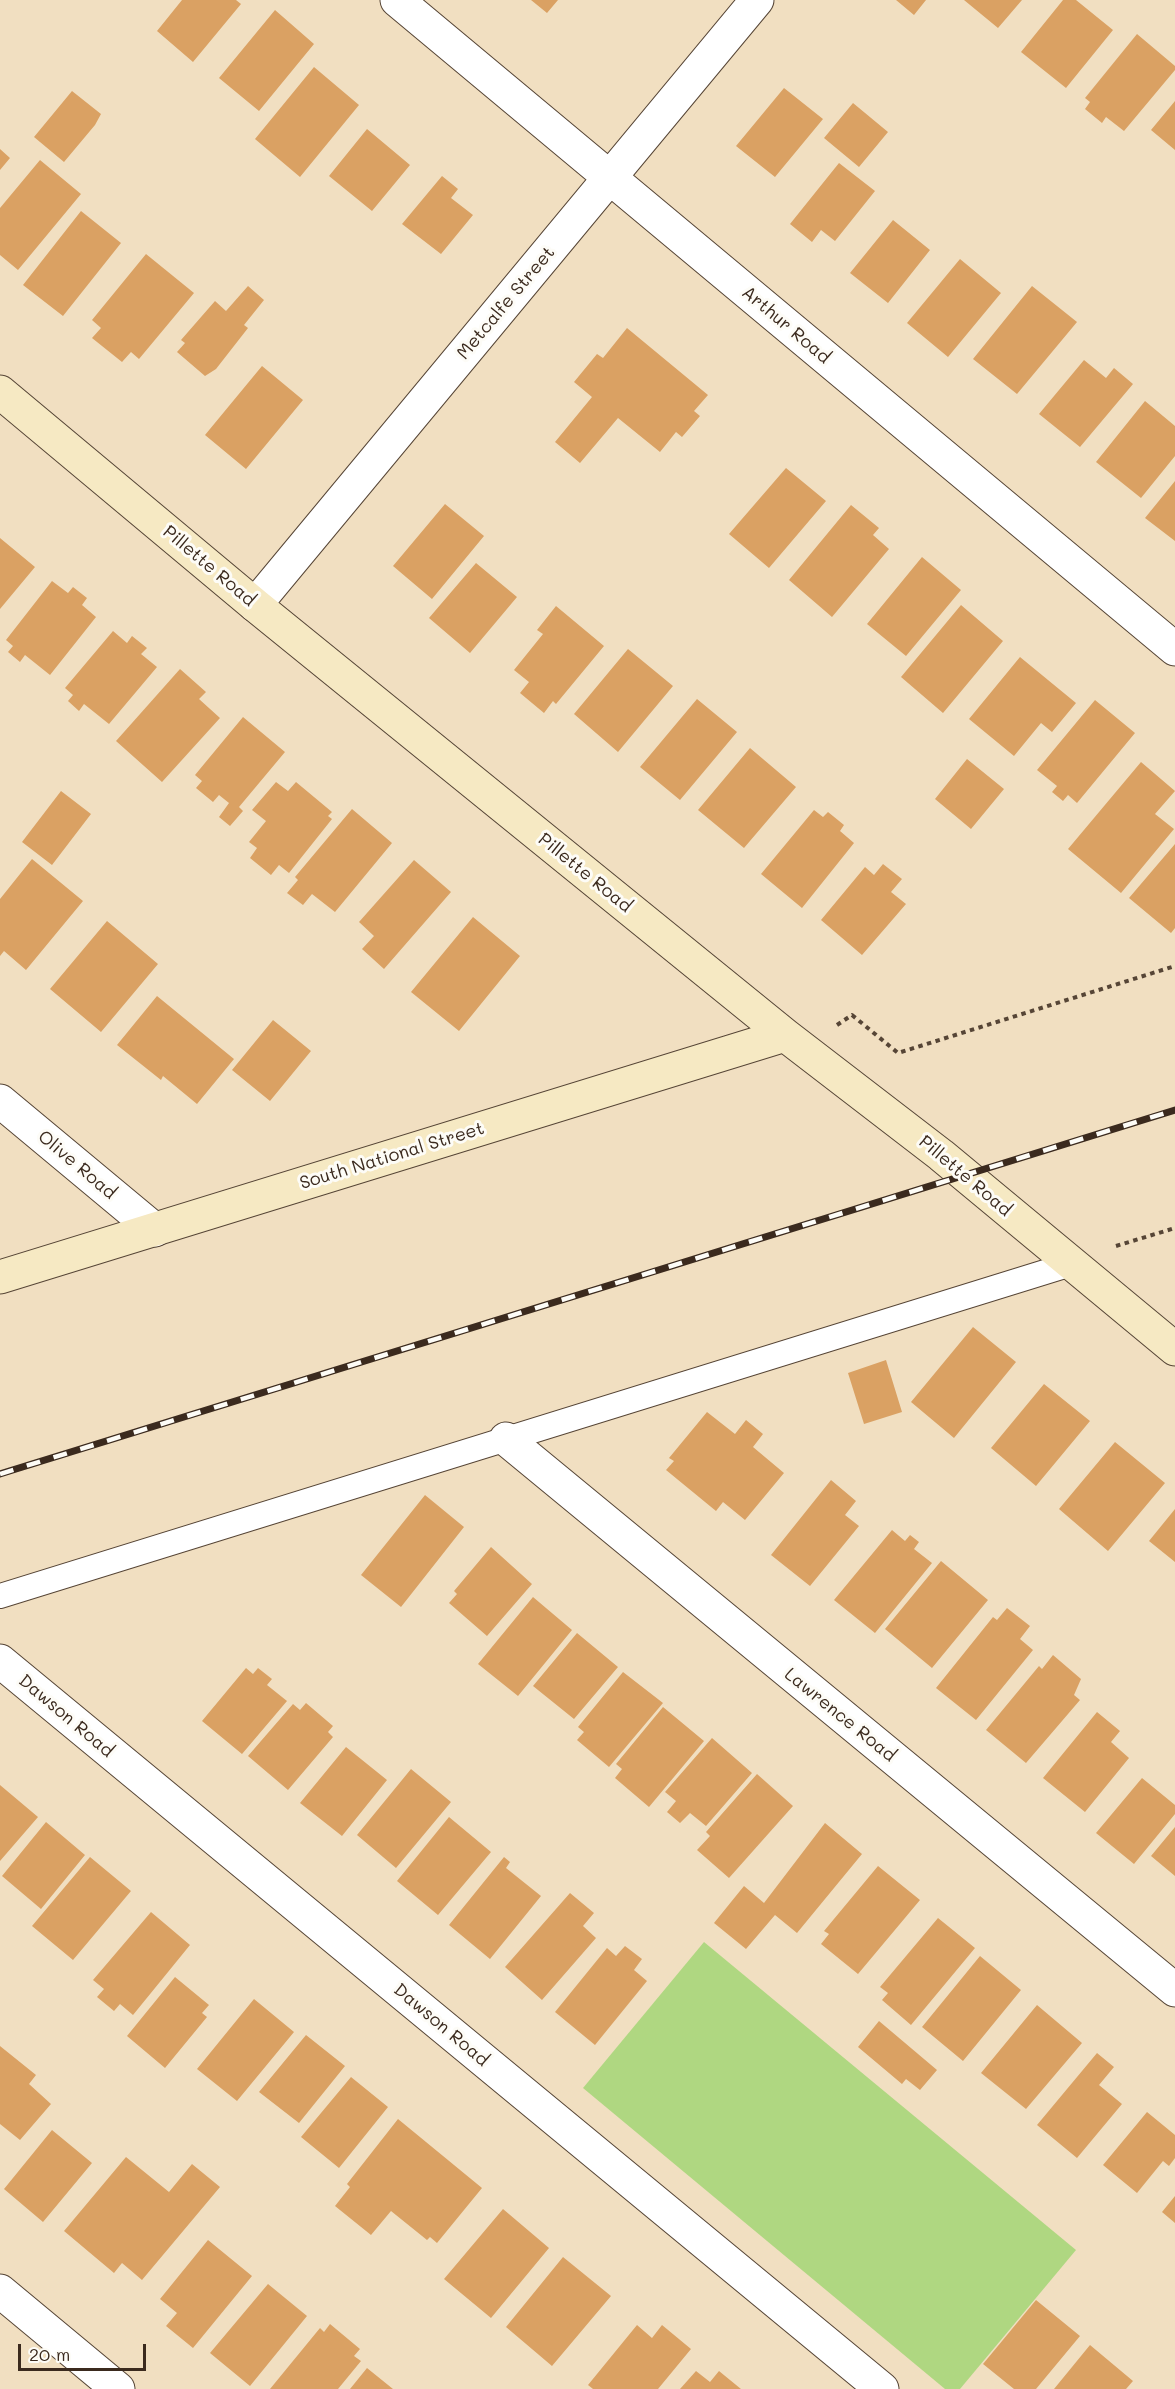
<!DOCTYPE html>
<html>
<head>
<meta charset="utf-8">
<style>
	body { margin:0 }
	#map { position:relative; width:1175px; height:2389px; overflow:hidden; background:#f1dfc1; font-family:Mali,sans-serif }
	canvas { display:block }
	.scale { position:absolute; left:18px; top:2344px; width:128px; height:27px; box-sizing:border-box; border:3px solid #3b2a1e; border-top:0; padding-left:8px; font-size:18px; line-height:21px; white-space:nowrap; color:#3b2a1e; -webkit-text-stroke:4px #fdfcf7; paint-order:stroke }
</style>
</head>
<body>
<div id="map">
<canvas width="1175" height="2389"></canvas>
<div class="scale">20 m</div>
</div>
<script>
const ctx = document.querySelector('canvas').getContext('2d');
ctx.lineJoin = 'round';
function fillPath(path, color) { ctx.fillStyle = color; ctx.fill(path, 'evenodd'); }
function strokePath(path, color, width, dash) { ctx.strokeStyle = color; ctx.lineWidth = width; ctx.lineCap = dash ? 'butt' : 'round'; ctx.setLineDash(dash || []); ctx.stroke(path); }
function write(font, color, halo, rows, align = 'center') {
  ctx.font = font + ' Mali,sans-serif'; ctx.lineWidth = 6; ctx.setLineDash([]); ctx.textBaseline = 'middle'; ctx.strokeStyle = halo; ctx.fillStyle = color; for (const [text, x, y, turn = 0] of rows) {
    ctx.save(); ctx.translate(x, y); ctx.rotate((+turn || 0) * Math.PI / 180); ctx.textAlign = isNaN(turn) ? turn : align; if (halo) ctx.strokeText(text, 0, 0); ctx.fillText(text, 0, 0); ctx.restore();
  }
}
fillPath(new Path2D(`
	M704,1942L1076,2250L960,2389H945L583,2088Z`), '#afd781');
fillPath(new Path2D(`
	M182,0H236L241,4L193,62L157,31Z
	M531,0H558L547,13Z
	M896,0H926L914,15Z
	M964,0H1022L998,28Z
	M1063,0H1076L1113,30L1066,88L1021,52Z
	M275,10L314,44L259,111L219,78Z
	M1137,34L1175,66V70L1124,131L1106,117L1102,123L1085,109L1090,102L1085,98Z
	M314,67L359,105L300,177L255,139Z
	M784,88L823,119L775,177L736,146Z
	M72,91L101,114L95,125L64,162L34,137Z
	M1175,101V150L1151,130Z
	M853,103L888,132L859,167L824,138Z
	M367,129L410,165L372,211L329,176Z
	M0,149L10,158L0,170Z
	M40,160L81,194L18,270L0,255V208Z
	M839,163L875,191L835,241L821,230L812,242L790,224Z
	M442,176L458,189L451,198L473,215L441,254L402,224Z
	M81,211L121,243L63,316L23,285Z
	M893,220L930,250L888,303L850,273Z
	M146,254L194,293L139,359L131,352L122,362L92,338L101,328L92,320Z
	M960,259L1001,293L948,357L907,323Z
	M248,286L264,300L244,325L248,328L216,369L205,376L177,352L185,343L181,340L215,301L226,311Z
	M1032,286L1077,322L1017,394L973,359Z
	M627,328L708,395L694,411L700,416L682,437L676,432L660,452L618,418L580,463L555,442L592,397L574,382L597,354L603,358Z
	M1084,360L1106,378L1114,368L1133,384L1080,447L1039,414Z
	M262,366L303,400L246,469L205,435Z
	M1145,401L1175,426V456L1141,498L1096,462Z
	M786,468L826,501L769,568L729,534Z
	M1175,481V541L1145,518Z
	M445,504L484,536L432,599L393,566Z
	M851,505L879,528L873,535L889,549L832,617L789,580Z
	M0,538L35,567L0,609Z
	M922,557L961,590L906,656L867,624Z
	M476,563L517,597L470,653L429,618Z
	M52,581L68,593L73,587L87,598L82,605L96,617L50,675L25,655L20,662L8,652L13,646L6,640Z
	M961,605L1003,641L943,713L901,677Z
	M556,606L604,646L556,704L553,701L544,713L520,693L529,682L514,670L543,634L537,630Z
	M113,631L127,643L132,636L147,648L141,654L157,667L109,724L84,704L79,711L68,701L73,695L65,688Z
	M628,649L673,686L618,752L574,714Z
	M1020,657L1076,703L1052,732L1041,723L1014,756L969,719Z
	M180,669L206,692L199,699L220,718L162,782L116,741Z
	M697,699L737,732L680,800L640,767Z
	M1095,700L1135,733L1077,803L1068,795L1063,801L1052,792L1057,786L1037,770Z
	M243,717L285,752L239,807L243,811L230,826L219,817L229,803L219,795L213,802L196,788L202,781L195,775Z
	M750,748L796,787L744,848L698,810Z
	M967,759L1004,789L971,829L935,799Z
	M1141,762L1175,791L1155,814L1174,829L1121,893L1068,849Z
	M276,782L288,791L296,782L332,812L328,816L332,819L289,873L279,865L271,875L250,858L257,848L249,842L266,821L252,810Z
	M61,791L91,814L52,865L22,842Z
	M352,809L392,843L335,912L312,894L303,905L287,893L298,880L295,877Z
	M814,810L823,817L828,812L844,825L840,831L854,843L802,908L761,874Z
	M1175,844V928L1171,933L1129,898Z
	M32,859L83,901L26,970L4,951L0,956V899Z
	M414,860L451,892L384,969L362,949L374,936L359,922Z
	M883,864L902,879L891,892L906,904L862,955L821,920L865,867L874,875Z
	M473,917L520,956L459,1031L411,992Z
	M107,921L158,964L101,1032L50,989Z
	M157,996L234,1059L197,1104L163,1076L161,1080L117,1045Z
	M273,1020L311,1051L270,1101L232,1070Z
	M973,1327L1016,1362L954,1438L911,1402Z
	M886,1360L902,1412L864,1424L848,1373Z
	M1044,1384L1090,1421L1036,1486L991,1448Z
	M707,1412L735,1434L746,1420L763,1434L753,1447L784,1473L745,1520L723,1502L716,1511L666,1470L674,1461L669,1458Z
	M1115,1442L1165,1483L1108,1551L1059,1509Z
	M831,1480L856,1501L845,1515L859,1526L810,1586L771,1555Z
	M425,1495L464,1527L401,1607L361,1575Z
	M1175,1509V1562L1149,1541Z
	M892,1530L905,1541L910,1535L919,1542L914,1549L932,1563L875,1633L834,1600Z
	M491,1547L532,1584L487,1636L449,1603L457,1594L454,1591Z
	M941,1561L988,1600L932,1668L885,1629Z
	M533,1597L572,1630L518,1696L478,1664Z
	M1007,1608L1030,1626L1020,1639L1033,1650L976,1720L936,1688L993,1617L997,1620Z
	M577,1633L618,1667L574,1719L533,1686Z
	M1053,1655L1081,1679L1074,1695L1080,1700L1026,1763L986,1730L1039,1666L1042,1669Z
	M246,1668L253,1674L258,1668L272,1679L267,1685L287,1701L242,1754L202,1721Z
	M623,1672L663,1703L609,1767L577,1740L584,1732L578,1727Z
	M306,1703L333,1726L328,1732L333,1737L288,1790L248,1756L293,1704L300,1710Z
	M663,1707L704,1741L649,1807L615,1778L622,1769L616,1764Z
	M1097,1712L1120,1731L1111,1742L1129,1758L1085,1812L1043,1778Z
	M712,1738L752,1773L706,1826L690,1813L680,1823L667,1812L676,1801L665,1792Z
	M346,1747L387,1780L342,1836L300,1803Z
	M411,1769L451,1802L396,1868L357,1835Z
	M757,1774L793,1806L729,1878L697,1850L710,1836L706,1832Z
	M1142,1778L1175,1805V1814L1134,1864L1096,1833Z
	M0,1785L38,1817L0,1861Z
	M449,1817L491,1852L438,1915L397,1881Z
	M46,1822L85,1855L41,1909L2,1876Z
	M825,1823L862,1854L797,1933L775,1915L746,1949L714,1923L744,1886L764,1903Z
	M1175,1827V1876L1151,1856Z
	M90,1857L131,1891L73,1960L32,1926Z
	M504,1857L510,1862L506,1868L541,1896L490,1959L449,1925Z
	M878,1866L920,1900L858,1974L821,1944L829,1934L824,1931Z
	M570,1893L594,1913L583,1926L596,1938L542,2000L505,1967Z
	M151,1912L190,1945L133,2015L120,2004L114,2011L97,1997L104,1989L93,1980Z
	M938,1918L975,1948L911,2025L882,2000L888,1993L880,1987Z
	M625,1946L642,1959L634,1970L647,1981L595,2045L555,2012L607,1948L616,1956Z
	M980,1956L1021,1990L963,2061L922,2027Z
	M175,1977L209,2005L202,2013L207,2017L165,2068L127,2036Z
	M254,1999L294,2032L237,2101L197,2069Z
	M1037,2005L1082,2043L1026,2109L981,2073Z
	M879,2021L937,2070L920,2090L906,2079L902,2084L858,2047Z
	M306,2035L345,2066L299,2123L259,2092Z
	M0,2046L36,2075L29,2084L51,2104L20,2140L0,2124Z
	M1097,2053L1114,2067L1099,2085L1122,2104L1077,2158L1037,2125Z
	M351,2077L388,2107L339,2168L301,2137Z
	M1147,2112L1175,2135V2158L1169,2166L1163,2161L1137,2193L1103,2165Z
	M398,2119L482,2188L437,2243L430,2237L427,2240L391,2211L371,2235L335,2206L350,2187L347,2184Z
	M52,2130L92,2163L43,2222L4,2189Z
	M126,2157L169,2192L192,2164L220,2187L142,2280L122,2263L114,2273L64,2231Z
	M1175,2196V2223L1162,2212Z
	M503,2209L549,2248L491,2318L444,2279Z
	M208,2240L252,2276L193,2348L166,2326L177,2313L160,2299Z
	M563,2257L611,2296L552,2366L506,2327Z
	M268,2284L307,2316L250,2386L210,2353Z
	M1036,2300L1080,2336L1036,2389H1014L983,2364Z
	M330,2324L360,2349L354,2356L361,2361L338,2389H270L320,2328L324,2332Z
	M637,2325L652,2338L662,2325L691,2349L658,2389H593L588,2385Z
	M1090,2345L1133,2381L1126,2389H1054Z
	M367,2368L393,2389H350Z
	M696,2371L710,2382L719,2371L741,2389H680Z`), '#daa163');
const lane = new Path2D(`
	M0,1596L1071,1264`);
const street = new Path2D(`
	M397,0L1175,649
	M255,605L757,0
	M0,1101L155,1230
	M506,1439L1175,1990
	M0,1661L882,2389
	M0,2291L118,2389`);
const secondary = new Path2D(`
	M0,392L255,605L785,1035L941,1155L1175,1349
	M0,1277L785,1035`);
strokePath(lane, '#564536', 26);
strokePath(street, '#564536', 35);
strokePath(secondary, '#564536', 35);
strokePath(new Path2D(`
	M837,1025L852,1015L898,1053L1175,966
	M1116,1246L1175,1228`), '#564536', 4, [4.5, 4.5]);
strokePath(lane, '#fff', 24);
strokePath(street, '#fff', 33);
strokePath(secondary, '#f6e9c3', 33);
const rail = new Path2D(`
	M0,1474L1175,1110`);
strokePath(rail, '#3b2a1e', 7);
strokePath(rail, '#fdfcf7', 4.5, [14]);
write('18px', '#3b2a1e', '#fdfcf7', [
	["Metcalfe Street",506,303,-50],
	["Arthur Road",786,325,40],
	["Pillette Road",209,566,40],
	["Pillette Road",585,873,39],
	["South National Street",392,1156,-17],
	["Olive Road",77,1165,40],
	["Pillette Road",965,1176,40],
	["Lawrence Road",840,1715,39],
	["Dawson Road",66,1716,40],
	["Dawson Road",441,2025,40]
]);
</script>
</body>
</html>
